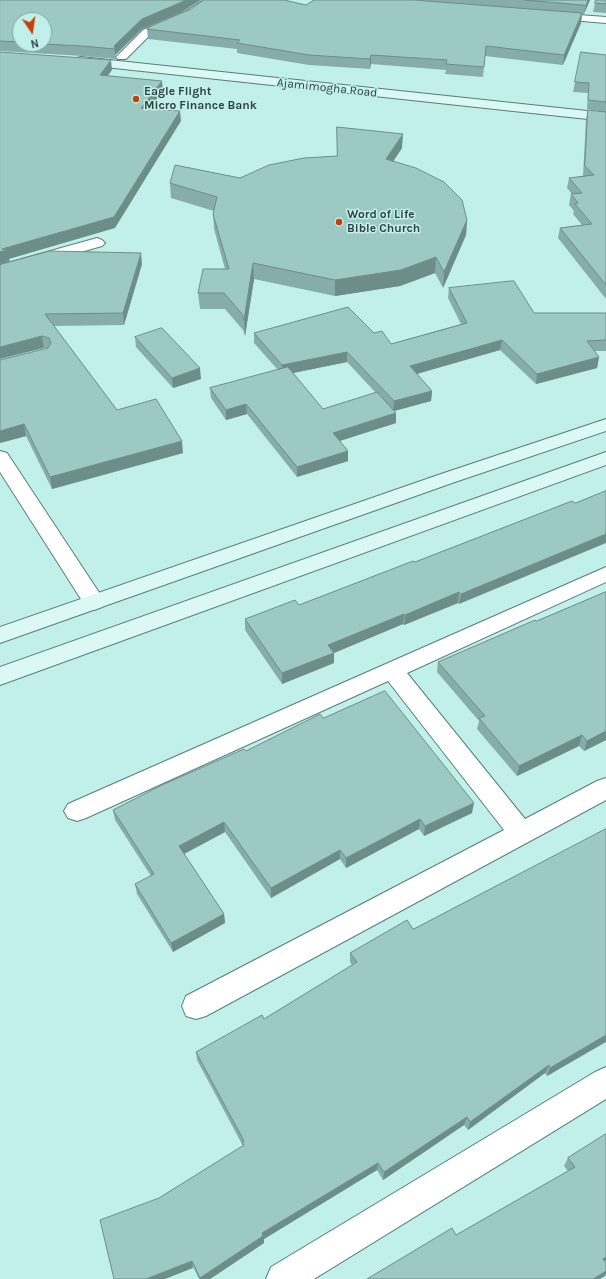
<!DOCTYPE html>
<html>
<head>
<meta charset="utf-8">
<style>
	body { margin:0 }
	#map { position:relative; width:606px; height:1279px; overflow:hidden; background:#c1f0ea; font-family:Karla,sans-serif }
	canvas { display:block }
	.north { position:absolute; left:12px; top:12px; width:40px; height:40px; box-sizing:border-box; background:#c1f0ea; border:1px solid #86aaa6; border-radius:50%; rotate:167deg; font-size:11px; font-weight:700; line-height:16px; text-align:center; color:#2e413f }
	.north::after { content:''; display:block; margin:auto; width:14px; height:18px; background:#c74008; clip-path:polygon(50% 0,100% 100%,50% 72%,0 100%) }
</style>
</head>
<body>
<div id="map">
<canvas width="606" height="1279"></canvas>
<div class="north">N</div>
</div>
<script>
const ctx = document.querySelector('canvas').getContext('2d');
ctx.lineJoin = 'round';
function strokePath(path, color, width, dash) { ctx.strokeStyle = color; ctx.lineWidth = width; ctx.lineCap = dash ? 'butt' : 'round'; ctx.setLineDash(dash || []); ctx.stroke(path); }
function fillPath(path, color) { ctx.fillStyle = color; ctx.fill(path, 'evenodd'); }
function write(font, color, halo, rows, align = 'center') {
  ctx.font = font + ' Karla,sans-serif'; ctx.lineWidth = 3; ctx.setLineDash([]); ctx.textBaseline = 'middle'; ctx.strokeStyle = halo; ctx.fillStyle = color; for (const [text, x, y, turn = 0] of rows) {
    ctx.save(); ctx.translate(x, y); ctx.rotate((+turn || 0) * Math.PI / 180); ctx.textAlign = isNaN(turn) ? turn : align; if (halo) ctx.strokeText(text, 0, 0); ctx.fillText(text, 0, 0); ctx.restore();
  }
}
const minor = new Path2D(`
	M204,0H216L191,17L151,34L126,59H118L116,57L143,30L183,13Z
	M551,13L606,17V23L547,18L545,16L547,14Z
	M97,238L102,240L105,243L102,246L0,275V265Z
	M0,451L7,453L102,597L105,602L102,607L94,610L86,607L0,472Z
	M606,567V582L407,673L525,819L597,781L606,778V800L206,1016L196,1019L186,1016L182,1006L186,996L504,830L388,681L86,818L77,821L68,818L64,811L68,804Z
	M606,1067V1099L314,1279H266L271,1267L595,1072Z`);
const secondary = new Path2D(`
	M81,57L606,113V121L77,64L75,61L77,58Z
	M606,419V431L455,482L0,643V627L441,474Z
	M606,452V465L0,685V667Z`);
strokePath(minor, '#547f7b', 2);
strokePath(secondary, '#547f7b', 2);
fillPath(minor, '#fff');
fillPath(secondary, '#dbf8f5');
fillPath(new Path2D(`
	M0,0L182,12L142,29L115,55L116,59L83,56L0,51ZM20,20L44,44H20Z
	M314,0H590L584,14H582L581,23L563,65L485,56L483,77L445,74L446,70L371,64L370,69L309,65L237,53V49L148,39L147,29L191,9L306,5Z
	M606,0V13L593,12L595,3Z
	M606,55V112L587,109L588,93L573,92L575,82Z
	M588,110L606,112V299L558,238L560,228L582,225L573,214L574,211L569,205L571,194H572L567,188L569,178L583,176L586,120Z
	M337,127L402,148L393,161L467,220L466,235L443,288L435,273L400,286L335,296L254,279L245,336L243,330L225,309H200L198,293L225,269L214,229L213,214L214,211L171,198L170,183L240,178L337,156Z
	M142,264L124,325L54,326L117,410L183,453L52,489L26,436L0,443L47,348H44L0,265Z
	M449,288L534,313H606V351H594L599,357L597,368L536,384L500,350L417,374L432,391L431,401L395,411L396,423L340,441L348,451V461L297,477L247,414L226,420L211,398L210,388L278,370L254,343V333H374L391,344L461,324L448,298ZM347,362L376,393L323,409L293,373Z
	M135,337L201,379L173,388L136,347Z
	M572,501L459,604L458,603L404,625L403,624L334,653V663L282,684L245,630V619L299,605L415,562Z
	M606,592V740L584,751L579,746L517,776L477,729L479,721L437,672L438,662L536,621Z
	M323,718L472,813L424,836L419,829L346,868L340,859L271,898L225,832L184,854L224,914L225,923L173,952L137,894L135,884L151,876L115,820L113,810L246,751Z
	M413,929L594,1048L547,1076L545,1073L468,1130L464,1125L383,1180L377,1170L264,1239V1243L210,1279H199L159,1198L243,1146L197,1060L196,1052L264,1019L352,965L350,962V953Z
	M606,1134L605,1276L456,1235L568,1171L564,1166L568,1158Z`), '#86ada9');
fillPath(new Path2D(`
	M185,0H201L182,12L142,29L115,55L114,46L142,19Z
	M588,0H590L584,14L586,5Z
	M582,13L581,23L563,65L564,55Z
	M371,55V64L370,69V59Z
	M111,60L112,70L101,85L100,75Z
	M162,81L163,91L142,118L141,108Z
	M180,111L181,121L115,228L9,259L10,261L0,264V252L2,249Z
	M403,134L402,148L385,174L386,159Z
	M467,220L466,235L443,288L444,272Z
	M141,253L142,264L124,325L123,313Z
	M436,257L435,273L400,286L335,296V280Z
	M253,263L254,279L245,336L244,320Z
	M42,336L44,348L0,359V347Z
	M502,340L500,350L409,376L410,366Z
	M347,352V362L283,375L282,365Z
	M599,357L597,368L536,384L537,374Z
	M200,368L201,379L173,388L172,378Z
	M432,391L431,401L393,411L394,401Z
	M246,404L247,414L226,420V410Z
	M396,413V423L333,443V433Z
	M24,424L26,436L0,443V431Z
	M182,441L183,453L52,489L50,477Z
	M348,451V461L297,477V467Z
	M606,534V543L459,604L461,594Z
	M459,592L458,603L404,625L405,615Z
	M404,614L403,624L334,653V663L282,684V673L328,645Z
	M606,731V740L584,751L587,741Z
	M582,735L579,746L517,776L519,766Z
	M474,803L472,813L424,836L425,826Z
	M420,819L419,829L346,868V858Z
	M224,822L225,832L180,856L179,846Z
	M340,850V859L271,898V888Z
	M224,914L225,923L173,952L171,943Z
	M606,1035V1042L547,1076L550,1068Z
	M549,1065L545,1073L468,1130L470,1122Z
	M467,1117L464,1125L383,1180L384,1172Z
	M378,1163L377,1170L264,1239V1243L210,1279H201L200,1278L262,1233Z
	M606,1257V1261L598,1266L603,1259Z
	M192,1261L193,1268L165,1279H146Z
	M606,1271V1274L605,1276L600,1279H593Z`), '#6d8d89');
const building = new Path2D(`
	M0,0H185L182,2L142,19L114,46L115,49L82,46L44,44V20H20V42L0,41Z
	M204,0H284L306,5L314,0H414L582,13L564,55L486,46L484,67L446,64L447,60L371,55L370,59L309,55L237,43L240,40L147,29L151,26L191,9Z
	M525,0H588L586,5Z
	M596,0H606V4L595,3Z
	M0,52L111,60L100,75L162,81L141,108L180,111L114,217L2,249L7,250L0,252Z
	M581,52L606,55V102L588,100L589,83L575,82Z
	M588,110L606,112V285L560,228L592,224L575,204L578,203L571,194L582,193L569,178L594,175L585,166Z
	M337,127L403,134L386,159L416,168L444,182L462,200L467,220L444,272L436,257L401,270L335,280L253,263L244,320L242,314L224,293H198L203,269H229L213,214L217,197L170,183L175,165L240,178L269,165L304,158L337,156Z
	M50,251L141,253L123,313L45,314L117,410L156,399L182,441L50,477L24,424L0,431V360L48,348L51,343L49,338L42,336L0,347V265Z
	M514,281L534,313H606V340L587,341L599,357L537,374L502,340L410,366L432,391L394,401L347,352L282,365L254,333L348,307L374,333L382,331L391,344L467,323L449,288Z
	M162,328L200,368L172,378L135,337Z
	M288,367L323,409L377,392L396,413L333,433L348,451L297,467L246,404L226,410L210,388Z
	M606,491V534L461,594L459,592L405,615L404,614L328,645L334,653L282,673L245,619L295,600L299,605L413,561L415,562L572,501L575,503Z
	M606,592V731L587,741L582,735L519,766L479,718L485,716L438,662L535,620L536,621Z
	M385,691L474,803L425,826L420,819L346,858L340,850L271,888L224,822L179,846L224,914L171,943L135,884L154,874L113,810L162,785L244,749L246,751L320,714L323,718Z
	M606,829V1035L550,1068L549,1065L470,1122L467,1117L384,1172L378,1163L262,1233L263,1236L200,1278L192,1261L146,1279H114L100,1220L159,1198L244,1145L242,1142L244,1141L196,1052L262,1015L264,1019L357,962L350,953L407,920L413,929Z
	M606,1134V1257L603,1259L606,1263V1271L593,1279H367L452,1228L456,1235L575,1167L568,1158Z`);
fillPath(building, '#9cc9c4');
strokePath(building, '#6d8d89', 1);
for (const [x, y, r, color] of [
	[136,99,4,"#c74008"],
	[339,222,4,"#c74008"]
]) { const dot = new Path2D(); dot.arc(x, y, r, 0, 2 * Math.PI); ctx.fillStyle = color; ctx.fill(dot); strokePath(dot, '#c1f0ea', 1.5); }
write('12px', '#2e413f', '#c1f0ea', [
	["Ajamimogha Road",327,88,6]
]);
write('bold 12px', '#2e413f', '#c1f0ea', [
	["Eagle Flight",144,92],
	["Micro Finance Bank",144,106],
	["Word of Life",347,215],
	["Bible Church",347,229]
], 'left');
</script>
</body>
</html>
